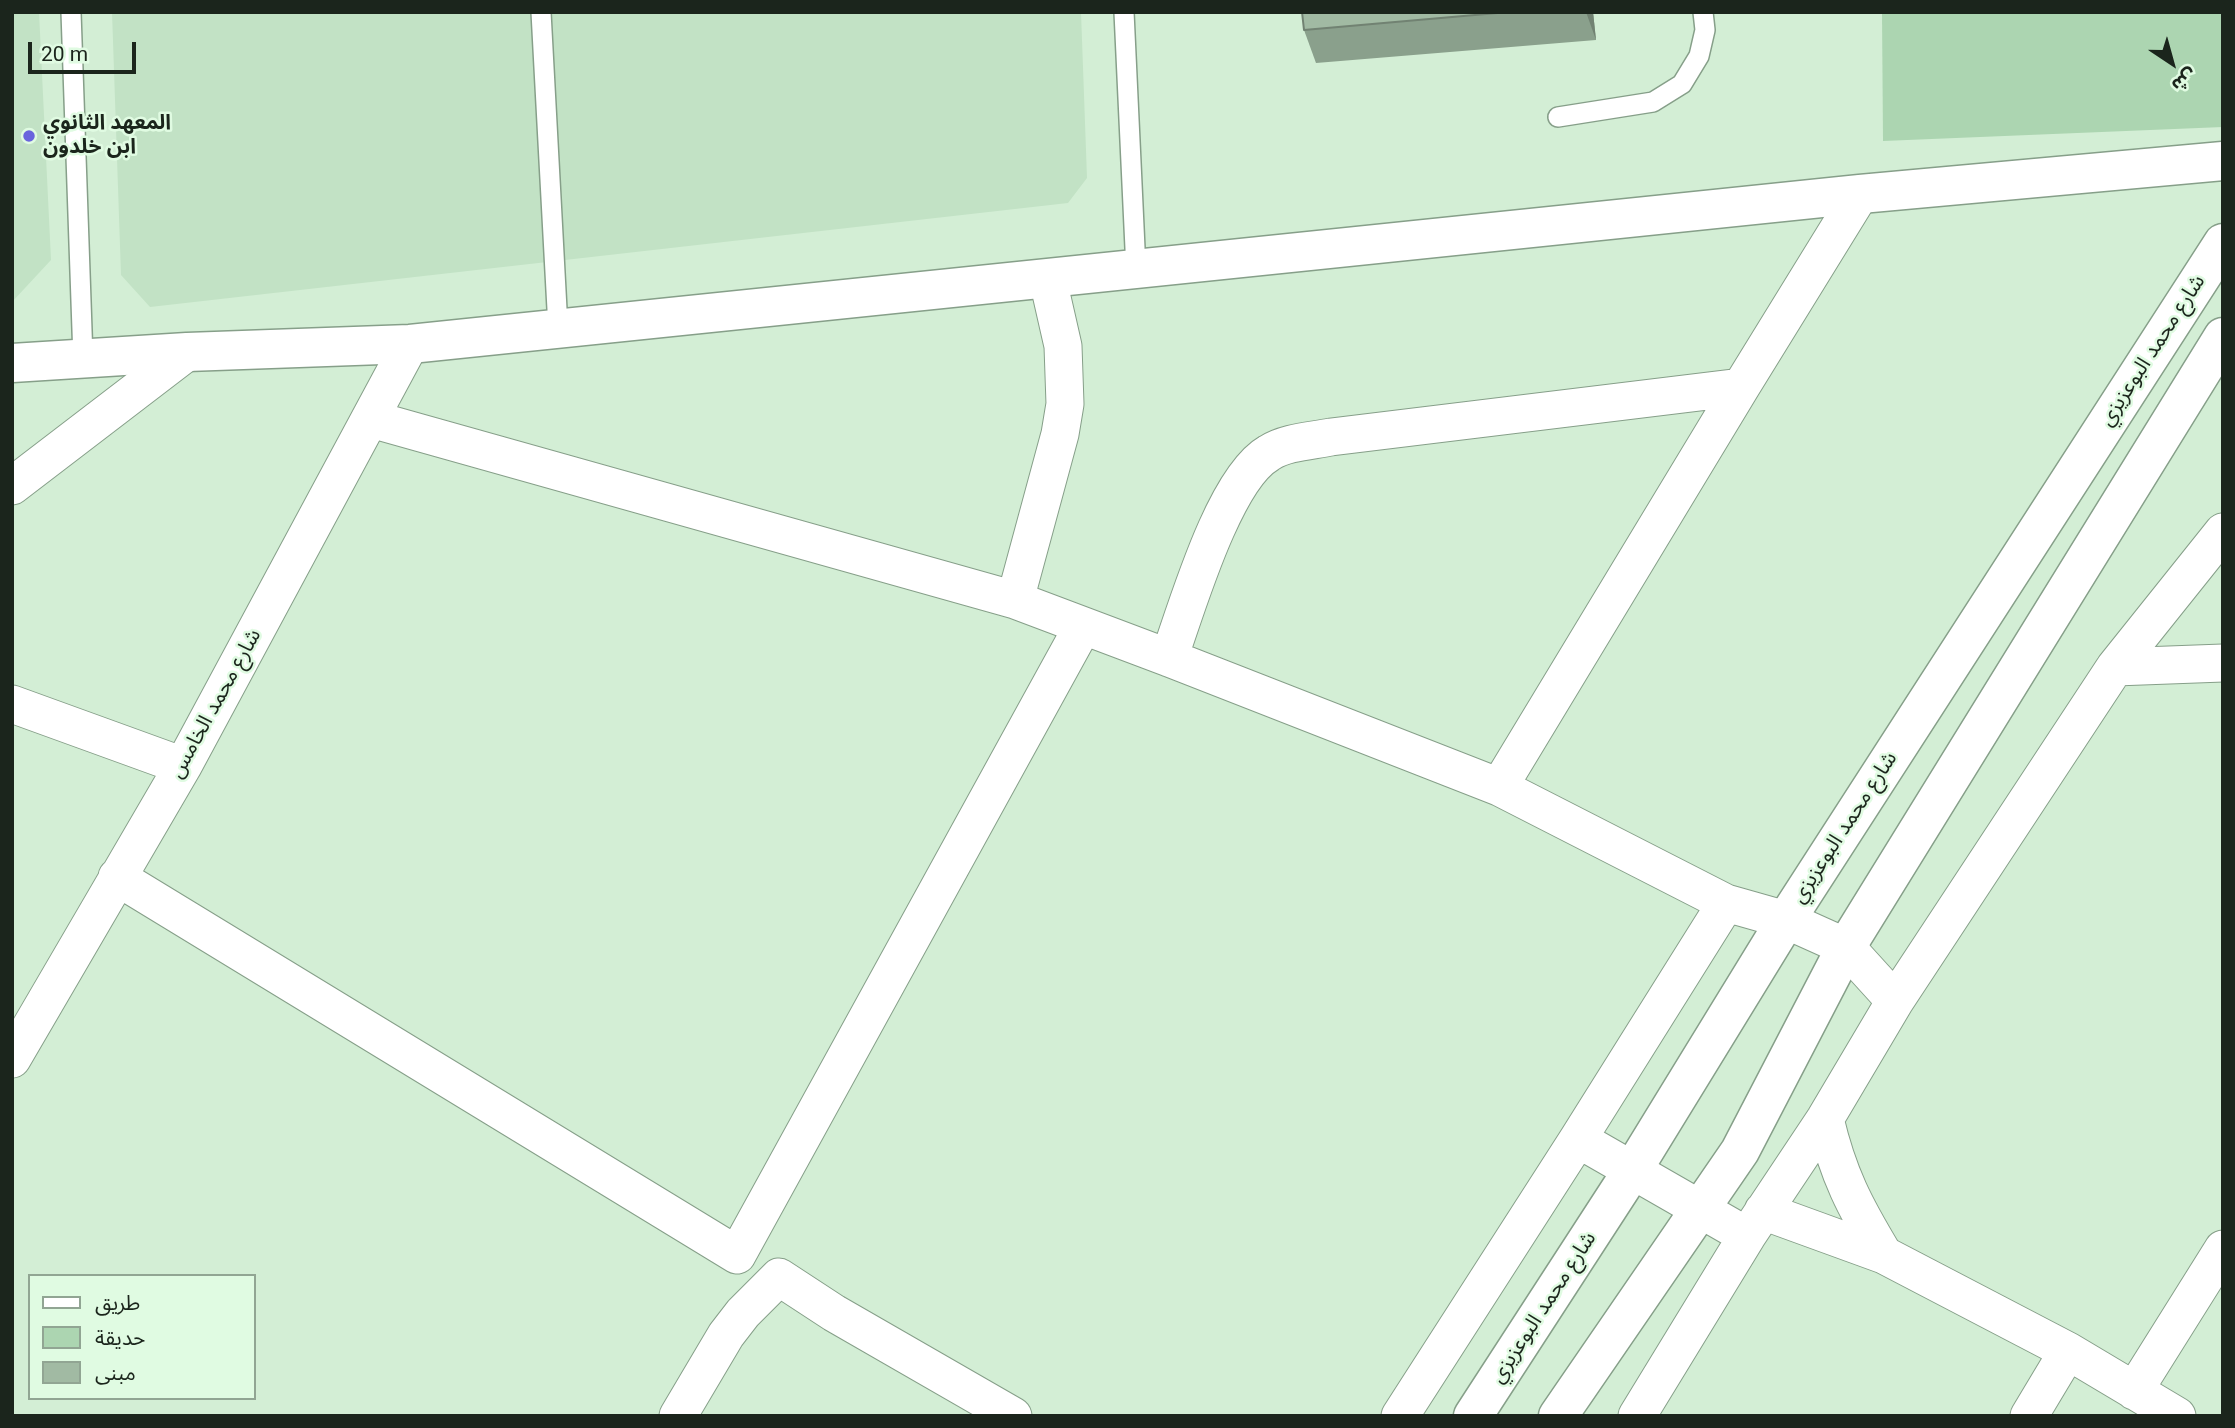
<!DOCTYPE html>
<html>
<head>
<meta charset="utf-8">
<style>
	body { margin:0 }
	#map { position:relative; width:2235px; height:1428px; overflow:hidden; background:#d3eed5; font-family:Roboto,"Noto Sans Arabic",sans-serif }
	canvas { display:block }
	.frame { position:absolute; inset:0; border:14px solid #1b251c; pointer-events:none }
	.legend { position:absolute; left:28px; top:1274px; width:228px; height:126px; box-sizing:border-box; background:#e0fbe2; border:2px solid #91a593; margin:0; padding:9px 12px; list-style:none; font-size:21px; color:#1b251c }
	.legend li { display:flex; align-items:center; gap:14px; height:35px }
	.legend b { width:35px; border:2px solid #91a593 }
	.north { position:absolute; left:2137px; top:28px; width:70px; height:70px; -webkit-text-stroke:5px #e0fbe2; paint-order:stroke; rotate:144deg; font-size:19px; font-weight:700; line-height:28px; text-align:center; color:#1b251c }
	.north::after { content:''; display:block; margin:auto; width:24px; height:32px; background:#1b251c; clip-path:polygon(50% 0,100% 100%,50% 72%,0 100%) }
	.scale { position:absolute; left:28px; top:42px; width:108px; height:32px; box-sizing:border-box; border:4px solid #1b251c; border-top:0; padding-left:9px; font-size:21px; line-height:24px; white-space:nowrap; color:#1b251c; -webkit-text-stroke:5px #e0fbe2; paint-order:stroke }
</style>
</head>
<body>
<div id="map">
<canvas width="2235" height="1428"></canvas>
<div class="frame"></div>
<ul class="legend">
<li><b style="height:9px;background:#fff"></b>طريق</li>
<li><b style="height:19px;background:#acd5b1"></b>حديقة</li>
<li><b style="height:19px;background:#a1baa3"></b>مبنى</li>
</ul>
<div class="north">ش</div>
<div class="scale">20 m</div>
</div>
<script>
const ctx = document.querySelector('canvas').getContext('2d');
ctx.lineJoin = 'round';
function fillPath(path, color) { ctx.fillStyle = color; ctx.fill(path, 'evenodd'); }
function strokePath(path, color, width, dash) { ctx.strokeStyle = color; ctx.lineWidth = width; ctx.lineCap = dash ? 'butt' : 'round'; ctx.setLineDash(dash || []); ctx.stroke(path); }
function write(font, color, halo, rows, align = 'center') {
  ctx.font = font + ' Roboto,"Noto Sans Arabic",sans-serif'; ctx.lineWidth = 5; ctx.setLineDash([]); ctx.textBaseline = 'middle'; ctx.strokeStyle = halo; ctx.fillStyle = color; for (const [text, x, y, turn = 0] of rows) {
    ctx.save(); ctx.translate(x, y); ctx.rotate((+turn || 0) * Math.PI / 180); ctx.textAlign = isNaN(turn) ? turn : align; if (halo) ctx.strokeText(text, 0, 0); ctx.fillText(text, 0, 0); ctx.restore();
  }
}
fillPath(new Path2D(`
	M12,12H39L51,260L12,302Z
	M112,12H1081L1087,178L1068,203L150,307L121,275Z`), '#c2e2c5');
fillPath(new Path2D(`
	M1882,12H2223V127L1883,141Z`), '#acd5b1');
const service = new Path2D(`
	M71,12L83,359
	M541,12L558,328
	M1124,12L1136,270
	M1558,117L1653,102L1682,84L1699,56L1705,30L1703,12`);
const minor = new Path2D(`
	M371,419L1015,600L1169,658L1499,787L1726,903L1786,920L1846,947L1895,1001
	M12,486L187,352
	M1015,600L1060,434L1065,404L1063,346L1048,280
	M1169,658C1187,607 1224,479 1269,453C1286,442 1311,441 1331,437L1741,387
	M2115,667L2223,663
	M12,704L183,766
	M1499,787L1741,387L1860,194
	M117,877L737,1255L1083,626
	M12,1059L183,766L410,344
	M1825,1119C1838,1175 1855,1207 1884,1255
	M1578,1139L1747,1236
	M1763,1211L1884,1255L2068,1351L2177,1416
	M2134,1391L2223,1249
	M678,1416L726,1335L743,1313L779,1277L834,1313L1013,1416
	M1400,1416L1578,1139L1726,903
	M1637,1416L1747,1236L1825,1119L1895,1001L2115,667L2223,532
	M2029,1416L2068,1351`);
const tertiary = new Path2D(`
	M12,363L187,352L410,344L1860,194L2223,161`);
const secondary = new Path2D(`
	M1473,1416L1632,1171L1786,920L2223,243
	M1558,1416L1740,1151L1846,947L2223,337`);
strokePath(service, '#869f89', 22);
strokePath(minor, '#869f89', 39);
strokePath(tertiary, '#869f89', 41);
strokePath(secondary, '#869f89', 41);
strokePath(service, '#fff', 19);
strokePath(minor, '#fff', 37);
strokePath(tertiary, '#fff', 38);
strokePath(secondary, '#fff', 38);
fillPath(new Path2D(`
	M1302,12H1593L1596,40L1316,63L1304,30Z`), '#8aa08c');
fillPath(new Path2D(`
	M1586,12H1593L1596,40Z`), '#718272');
const building = new Path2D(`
	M1302,12H1509L1304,30Z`);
fillPath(building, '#a1baa3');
strokePath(building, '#718272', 2);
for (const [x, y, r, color] of [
	[29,136,7,"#6a64dd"]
]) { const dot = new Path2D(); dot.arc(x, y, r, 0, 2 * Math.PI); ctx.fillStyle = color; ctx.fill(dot); strokePath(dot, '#e0fbe2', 2.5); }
write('bold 21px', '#1b251c', '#e0fbe2', [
	["المعهد الثانوي",43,124],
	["ابن خلدون",43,148]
], 'left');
write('21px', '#1b251c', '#e0fbe2', [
	["شارع محمد البوعزيزي",2153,351,-57],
	["شارع محمد الخامس",216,704,-61],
	["شارع محمد البوعزيزي",1845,828,-57],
	["شارع محمد البوعزيزي",1544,1308,-57]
]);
</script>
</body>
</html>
